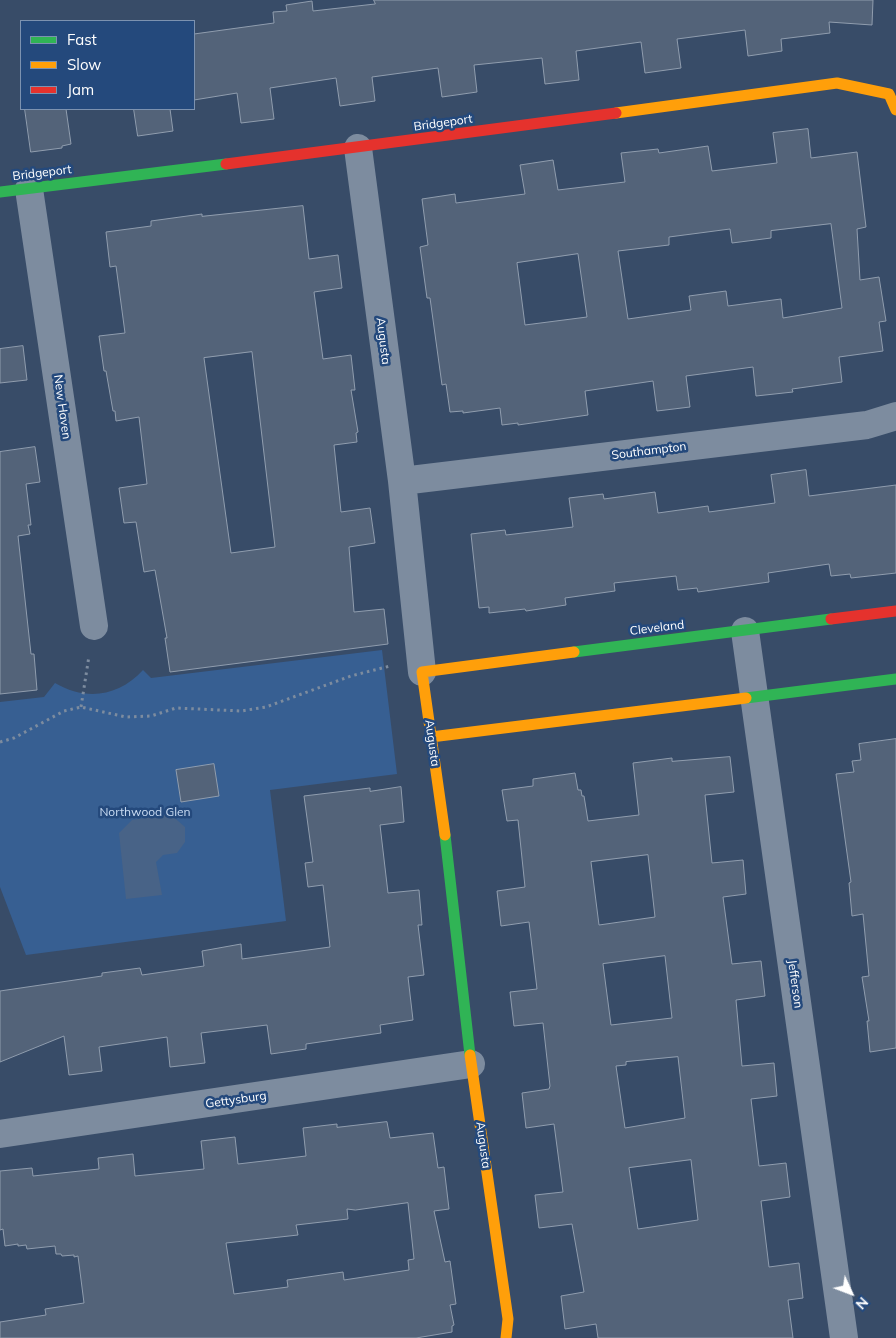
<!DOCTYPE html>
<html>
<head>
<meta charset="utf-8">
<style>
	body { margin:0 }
	#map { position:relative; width:896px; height:1338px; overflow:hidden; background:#384c68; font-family:Mulish,sans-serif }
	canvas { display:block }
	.legend { position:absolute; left:20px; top:20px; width:175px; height:90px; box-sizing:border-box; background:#24497c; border:1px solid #7c92b0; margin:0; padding:6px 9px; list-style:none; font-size:15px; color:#fff }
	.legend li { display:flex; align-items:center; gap:10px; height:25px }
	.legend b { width:25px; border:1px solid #7c92b0 }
	.north { position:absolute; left:826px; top:1268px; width:50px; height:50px; -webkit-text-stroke:4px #24497c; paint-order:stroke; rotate:133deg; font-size:14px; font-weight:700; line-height:20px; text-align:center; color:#fff }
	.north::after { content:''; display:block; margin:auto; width:18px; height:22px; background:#fff; clip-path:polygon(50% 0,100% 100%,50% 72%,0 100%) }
</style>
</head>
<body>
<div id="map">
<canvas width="896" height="1338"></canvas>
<ul class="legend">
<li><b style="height:6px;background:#30b455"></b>Fast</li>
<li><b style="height:6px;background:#ff9f0a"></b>Slow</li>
<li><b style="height:6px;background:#e5322d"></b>Jam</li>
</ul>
<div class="north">N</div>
</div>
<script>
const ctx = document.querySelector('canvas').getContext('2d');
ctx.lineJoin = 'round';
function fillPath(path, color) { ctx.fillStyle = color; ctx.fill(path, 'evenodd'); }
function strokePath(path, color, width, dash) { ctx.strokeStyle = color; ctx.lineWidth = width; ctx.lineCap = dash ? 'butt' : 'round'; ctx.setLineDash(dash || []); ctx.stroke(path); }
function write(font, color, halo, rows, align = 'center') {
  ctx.font = font + ' Mulish,sans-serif'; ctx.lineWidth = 5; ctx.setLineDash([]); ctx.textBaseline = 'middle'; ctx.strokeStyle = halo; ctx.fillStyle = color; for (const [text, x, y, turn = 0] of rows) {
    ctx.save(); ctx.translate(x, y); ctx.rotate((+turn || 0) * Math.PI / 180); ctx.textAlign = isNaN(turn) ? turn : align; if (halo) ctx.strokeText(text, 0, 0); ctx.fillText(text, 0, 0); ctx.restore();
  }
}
fillPath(new Path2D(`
	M382,650L397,774L270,790L286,921L26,955L0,887V702L44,697L55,683C86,701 118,697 143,670L151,678Z`), '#375f92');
fillPath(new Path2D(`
	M170,814L185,827V842L177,853L163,855L156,862L162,895L126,899L119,833L132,820Z`), '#486387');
const building = new Path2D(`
	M374,0H873L872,25L829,22L830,33L781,39L782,51L748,56L745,30L677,39L681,68L645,73L641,42L576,51L579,80L545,84L542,58L474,65L477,92L442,97L438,68L372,77L375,101L340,106L336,78L270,88L274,119L241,123L237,93L194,100V34L274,23L273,12L287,11L286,5L312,1L313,11L375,4Z
	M25,109H66L71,144L62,146V148L31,152Z
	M134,109H170L173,131L138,136Z
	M808,129L811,158L857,152L866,227L857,229L860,280L879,277L886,321L879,322L883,351L839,357L842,382L792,389L793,392L756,396L753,367L686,376L690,407L657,411L653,381L585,391L588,415L518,425V423L502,425L500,408L463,413V411L450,412L446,384L442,385L430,298H427L420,247L428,245L422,199L455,194L456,203L525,194L520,165L553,160L558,190L625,182L621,153L658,149L659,153L708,146L712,171L777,163L773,133ZM831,224L842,308L783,318L781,299L728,306L726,291L689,296L691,310L628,319L618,251L669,245V237L730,229L732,243L771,238V231ZM578,254L587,317L525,325L517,263Z
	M303,206L309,259L338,255L342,288L314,292L323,359L351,355L355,390H351L358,432L356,433L357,442L334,445L341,512L370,508L375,543L349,547L354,612L384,609L388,644L170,672L165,638H167L155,570L144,572L136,522L124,523L119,488L147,484L139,417L116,421L115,411H113L106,371H104L99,336L125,333L116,266L110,267L106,232L151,226V221L202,214V216ZM252,352L275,547L231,553L204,358Z
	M23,346L27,380L0,383V349Z
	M35,447L40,482L26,484L31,525H28L30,534L18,536L31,654H34L37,690L0,694V452Z
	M806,470L809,496L896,485V573L851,578L850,574L831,576L829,564L768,573L769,582L698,592L697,588L678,590L676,576L614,583L615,591L565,598L566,605L526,611L525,609L489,613V607L479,608L471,534L505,530L506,535L573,527L569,498L603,494L604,499L655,492L658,513L708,506L709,512L775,503L771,475Z
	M896,739V1048L870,1052L867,1021H869L862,977L869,976L863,914L852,916L849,883L851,882L836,774L854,772L852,761L861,760L859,744Z
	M730,757L734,792L705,795L712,863L743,860L746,894L723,897L732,964L761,961L765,996L736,1000L742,1066L774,1063L777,1096L751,1099L759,1166L786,1163L790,1197L761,1201L769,1267L799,1263L803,1298L788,1300L793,1338H598L596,1324L565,1329L561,1296L584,1292L572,1224L539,1228L535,1195L563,1192L554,1124L526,1128L522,1093L549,1089L550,1086L543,1023L514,1026L510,992L537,989L529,922L501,926L497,891L525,887L518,820L507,821L502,790L533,786V779L575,773L578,790H581L582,796H584L588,821L639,815L633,763L672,758V761ZM648,855L655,917L599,925L591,862ZM665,956L672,1018L611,1025L603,964ZM678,1057L685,1118L625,1128L616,1066L626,1065V1062ZM691,1160L698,1220L638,1229L629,1168Z
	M214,764L219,796L181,802L176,770Z
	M401,787L404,822L380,825L388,893L419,890L422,925H418L424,975L408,977L413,1020L380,1025L381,1033L306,1044V1049L271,1054L267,1025L201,1033L205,1063L170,1067L167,1037L99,1047L102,1071L69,1075L64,1036L0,1062V991L102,976V973L140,968L142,975L204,966L202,951L241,944L242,959L330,947L323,885L308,887L305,863L313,862L304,796L370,788V791Z
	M387,1122L390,1138L433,1133L438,1168L444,1167L449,1209L434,1211L445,1262L450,1261L456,1304L450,1305L454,1325L452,1326V1332L416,1338H0V1322L46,1315L45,1309L84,1303L78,1256L74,1257V1255L62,1256L61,1254H56L55,1246L27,1249L26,1245L18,1246V1244L5,1246L3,1229L0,1230V1171L32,1168L33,1176L99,1169L98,1158L133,1154L135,1176L204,1169L201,1141L235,1137L238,1164L306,1156L303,1128L337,1124V1127ZM408,1203L414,1259L408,1260L409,1270L344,1280L343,1272L287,1280L288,1287L234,1294L226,1243L298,1235L296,1225L348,1219L347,1209L355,1210Z`);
fillPath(building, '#536379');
strokePath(building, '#909dae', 1);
strokePath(new Path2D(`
	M81,707L89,656
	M0,742L14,738L64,711L81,707L126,717L151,716L176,708L241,711L266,707L351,676L390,666`), '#7d8c9f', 3, [2.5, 4]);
strokePath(new Path2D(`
	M358,148L402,481L422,672
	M29,189L94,626
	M402,481L867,425L896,416
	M745,631L844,1338
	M0,1134L471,1064`), '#7d8c9f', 28);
strokePath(new Path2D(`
	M0,192L226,164
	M574,652L831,619
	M746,698L896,679
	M445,835L470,1055`), '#30b455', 11);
strokePath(new Path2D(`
	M616,113L837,83L889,94L896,110
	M431,737L746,698
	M445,835L422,672L574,652
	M470,1055L508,1319L506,1338`), '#ff9f0a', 11);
strokePath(new Path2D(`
	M226,164L616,113
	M831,619L896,611`), '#e5322d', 11);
write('12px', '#fff', '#24497c', [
	["Bridgeport",443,123,-8],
	["Bridgeport",42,173,-7],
	["Augusta",383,341,83],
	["New Haven",62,407,82],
	["Southampton",649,451,-7],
	["Cleveland",657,628,-7],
	["Augusta",432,743,82],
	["Jefferson",795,984,82],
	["Gettysburg",236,1100,-8],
	["Augusta",483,1145,82]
]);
write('12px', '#cbddf4', '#24497c', [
	["Northwood Glen",145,812]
]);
</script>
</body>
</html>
